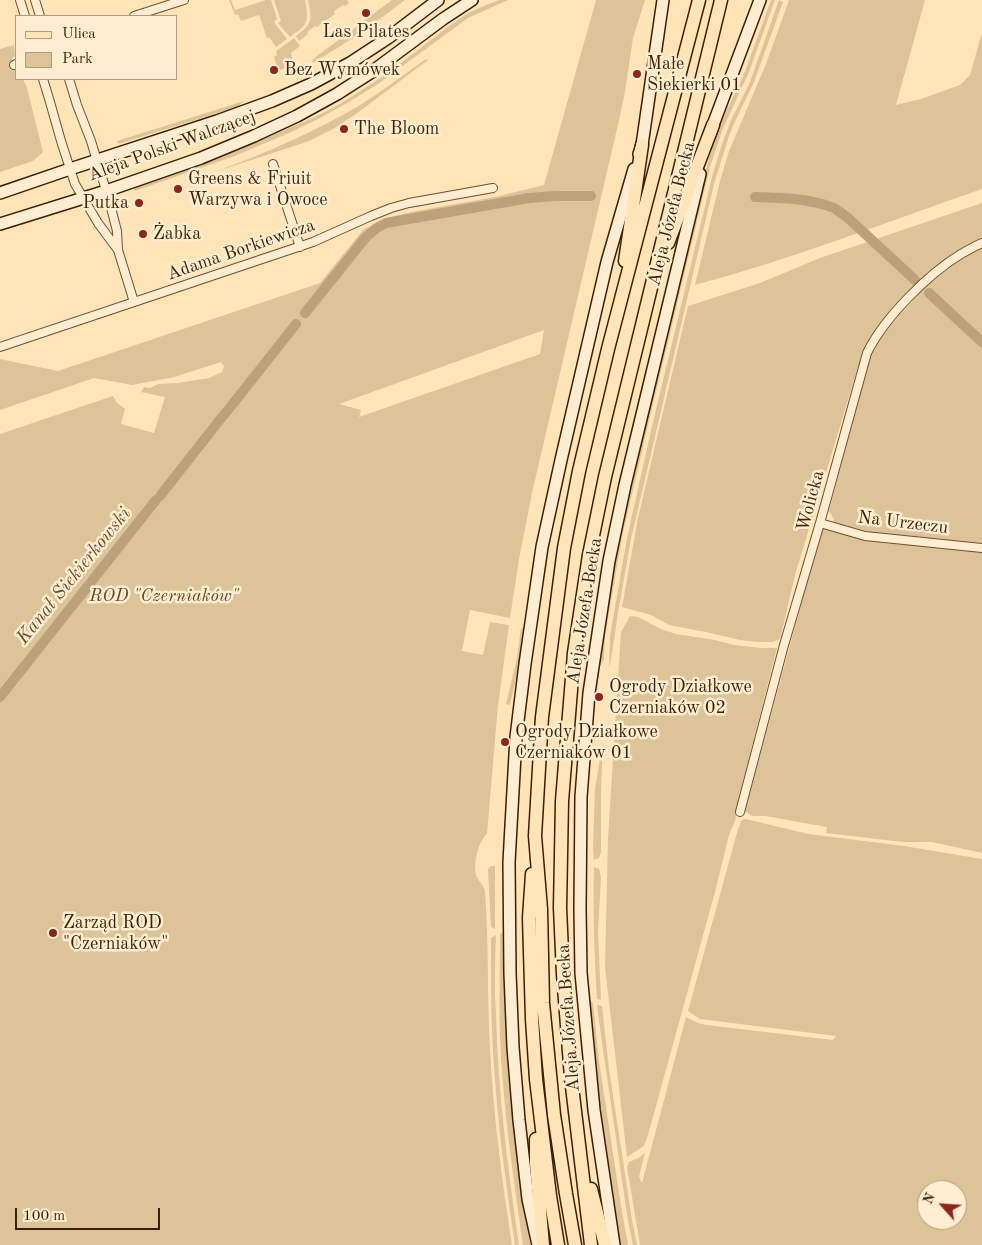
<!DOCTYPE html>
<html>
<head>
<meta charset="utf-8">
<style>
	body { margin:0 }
	#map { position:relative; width:982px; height:1245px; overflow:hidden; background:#ffe4b8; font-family:"Old Standard TT",serif }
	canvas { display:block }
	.legend { position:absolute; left:15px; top:15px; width:162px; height:65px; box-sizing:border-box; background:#ffedd1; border:1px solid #b09b7e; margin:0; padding:6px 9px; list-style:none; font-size:15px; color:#3a1f01 }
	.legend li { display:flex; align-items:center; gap:10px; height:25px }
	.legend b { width:25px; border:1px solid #b09b7e }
	.north { position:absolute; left:917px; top:1180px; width:50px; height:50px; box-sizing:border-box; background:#ffedd1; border:1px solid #b09b7e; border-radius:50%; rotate:296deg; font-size:14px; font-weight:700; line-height:20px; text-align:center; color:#3a1f01 }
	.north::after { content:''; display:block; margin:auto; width:18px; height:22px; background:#8f2418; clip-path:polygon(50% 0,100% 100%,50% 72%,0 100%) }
	.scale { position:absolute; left:15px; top:1208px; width:145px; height:22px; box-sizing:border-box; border:2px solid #3a1f01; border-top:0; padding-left:6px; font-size:15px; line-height:18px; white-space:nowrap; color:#3a1f01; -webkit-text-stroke:4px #ffedd1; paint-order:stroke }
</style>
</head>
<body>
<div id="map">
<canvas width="982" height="1245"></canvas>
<ul class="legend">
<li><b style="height:6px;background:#ffe4b8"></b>Ulica</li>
<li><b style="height:14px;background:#dec399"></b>Park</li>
</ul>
<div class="north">N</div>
<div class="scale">100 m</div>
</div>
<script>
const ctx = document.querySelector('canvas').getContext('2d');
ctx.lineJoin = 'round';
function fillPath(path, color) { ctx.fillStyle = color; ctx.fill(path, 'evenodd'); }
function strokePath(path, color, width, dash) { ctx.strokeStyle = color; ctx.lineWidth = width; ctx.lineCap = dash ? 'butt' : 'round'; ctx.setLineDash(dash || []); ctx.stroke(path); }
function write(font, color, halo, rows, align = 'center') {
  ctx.font = font + ' "Old Standard TT",serif'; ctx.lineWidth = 5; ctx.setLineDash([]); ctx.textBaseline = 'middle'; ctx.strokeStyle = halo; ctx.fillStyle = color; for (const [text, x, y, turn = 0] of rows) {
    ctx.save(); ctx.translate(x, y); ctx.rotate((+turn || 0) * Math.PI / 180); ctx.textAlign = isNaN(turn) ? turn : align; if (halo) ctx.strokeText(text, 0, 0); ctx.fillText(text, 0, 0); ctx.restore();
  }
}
fillPath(new Path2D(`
	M229,0H231L235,10L266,0H271L277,19L274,22L287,39L276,47L269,37L267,38L259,15L241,21L238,14L235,15Z
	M274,0H305C309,23 308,24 290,37L278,23L281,21Z
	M308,0H347L349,3L345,6L343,5L334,11L335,14L317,27L315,26L307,32L308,34L299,41L296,36C313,24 312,20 308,0Z
	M392,0H405C375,23 345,45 312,63L313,59Z
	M499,0H508L468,18L378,84L349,102L318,119L289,133L232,157L135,191L133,187L215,160L317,116L340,104L385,75L449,26L467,14L479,8Z
	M596,0H645L633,38L625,92L620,116L532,493L519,559L510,618L470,610L462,651L483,655L490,622L509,625L498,705L487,834C479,840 475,858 475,869C475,880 485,885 485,892C489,944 487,996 490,1048C493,1114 502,1180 512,1245H0V434L113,396L117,403L125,409L121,424L154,433L165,397L141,392L144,387L150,388L158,384L178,383L209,378L222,372L224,366L221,362L174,377L132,385L94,378L0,410V359L58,371L320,283L363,230L382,219L416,211L495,197L544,185ZM544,330L540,354L359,417L361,410L339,404Z
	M771,0H775L749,72L722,131L710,167L649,421L622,537L605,636L604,659L600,666V648L622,521L701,189L712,147L718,129L744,74Z
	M779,0L783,2L754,82L740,111L730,133L714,184L631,539L618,613L611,660L609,668L610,636L627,538L653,422L713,173L722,144L731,120L750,82Z
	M789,0H925L896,105L921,99L960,85L970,75L982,33V189C887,222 792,259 695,285L720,181L729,151L766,64Z
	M294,38L300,46L291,53L294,64L278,71L274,57L277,55L276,51Z
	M14,45L15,56L12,58L16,72V79H23L27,88L43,152L33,161L0,172V49Z
	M426,59L428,60L356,114L333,129L309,141L215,172C263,154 312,133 357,107C381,92 403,75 426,59Z
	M244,101L237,107L118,144L117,141Z
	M982,203V238C953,253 922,276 899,300C884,316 872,339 861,357L795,575L780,639L773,642H757L740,640L706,632L669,625L651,615L622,607L638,518L688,306L760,283L820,258Z
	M982,247V544L881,534C865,530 847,530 833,521L834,519L829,511L869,357L875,342L928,284L958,261Z
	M822,527L884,543L982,551V853L932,842H903L826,833L827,827L765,816H752L745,811Z
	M630,616L638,617L661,629L676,634L715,640L734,645L760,648H777L739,797L735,821L729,835L715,892L648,1135L644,1146L627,1157L605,967L608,839L621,632Z
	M521,628L524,629L520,661L510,705L506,704L517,658Z
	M603,740L601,793V852L599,858L594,860L593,849L595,789Z
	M746,819L808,834L904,846L982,859V1245H640L627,1167L629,1162C635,1159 640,1159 645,1152L639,1177L642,1183L686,1017L698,1023L706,1025L833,1040L836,1036L700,1019L688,1011L738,829L742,820ZM927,1190H957V1220H927Z
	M491,866H495V929L491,927L488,869Z
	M594,867L599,869L601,877L598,931L601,1000L597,999C594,955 593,910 594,867Z
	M504,931L505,998L517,1144L530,1245H523C513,1176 503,1107 500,1037C499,1003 500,969 500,934Z
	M496,935C495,962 494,989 496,1016C498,1093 508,1169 519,1245H515C507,1190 499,1135 495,1079C491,1032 491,985 491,938Z
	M589,999L593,1003L599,1061L621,1206L628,1245H619C605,1163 596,1081 589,999Z
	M597,1005L602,1006L609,1069L632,1220L637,1245H633L628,1221L601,1036Z`), '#dec399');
strokePath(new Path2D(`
	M755,197C781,198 809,198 834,208C838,211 843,214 847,217L915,280
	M929,293L982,342
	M305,313L366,237L377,228L386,223L529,198L555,196H591
	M224,415L296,324
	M160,496L222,417
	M0,697L156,500`), '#bca17a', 10);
const minor = new Path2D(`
	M20,0L25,16
	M35,0L40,16
	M134,16L184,0
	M14,65L16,64
	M43,79L50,102L61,141L75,184L98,223L118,250
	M69,79L77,105L91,141L109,200L117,231L118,250L134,302
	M273,164L300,247
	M0,347L313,242L371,216L391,208L409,203L493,188
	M820,523L865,536L982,548
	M740,812L784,645L820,523L867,353C884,318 928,274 961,254C968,250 975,246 982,243`);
const secondary = new Path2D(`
	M710,134L713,125L760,0
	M639,154L642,145L663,0
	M0,193L70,169L217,121L272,101L311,84L350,63L388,38L438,0
	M0,224L106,191L201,158L254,136L297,116L337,94L373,71L443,19L472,0
	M538,1245L528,1199L519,1120L513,1047L510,973L509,862L516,737L525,664L542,547L561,460L607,262L634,169
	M614,1245L594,1110L581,973L580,908L581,797L589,693L609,561L625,485L700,174`);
const primary = new Path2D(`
	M668,243L713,125
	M625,261L642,145
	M532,874L529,918L532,1019L536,1079L550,1196L558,1245
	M536,1139V1164L543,1245
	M591,1189L605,1245
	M575,1245L566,1194L554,1115L543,1003L541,909L535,836L542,717L564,548L579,471L608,349L699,0
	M591,1245L571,1078L563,974L560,908L562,801L574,653L589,555L605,477L721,0`);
strokePath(minor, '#6b502f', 10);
strokePath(secondary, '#3a1f01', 14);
strokePath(primary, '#3a1f01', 15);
strokePath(minor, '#ffedd1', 8);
strokePath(secondary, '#ffedd1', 11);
strokePath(primary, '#ffe4b8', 12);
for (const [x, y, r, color] of [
	[366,13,5,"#8f2418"],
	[274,70,5,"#8f2418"],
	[637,74,5,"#8f2418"],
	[344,129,5,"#8f2418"],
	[178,189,5,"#8f2418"],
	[139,203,5,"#8f2418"],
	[143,234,5,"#8f2418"],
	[599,697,5,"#8f2418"],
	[505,742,5,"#8f2418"],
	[53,933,5,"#8f2418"]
]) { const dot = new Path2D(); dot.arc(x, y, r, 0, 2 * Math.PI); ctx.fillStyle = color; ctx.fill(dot); strokePath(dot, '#ffedd1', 2); }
write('18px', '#3a1f01', '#ffedd1', [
	["Las Pilates",366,32,"center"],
	["Małe",647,64],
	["Siekierki 01",647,85],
	["Bez Wymówek",284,70],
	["The Bloom",354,129],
	["Greens & Friuit",188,179],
	["Warzywa i Owoce",188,200],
	["Putka",129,203,"right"],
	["Żabka",153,234],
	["Ogrody Działkowe",609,687],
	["Czerniaków 02",609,708],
	["Ogrody Działkowe",515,732],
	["Czerniaków 01",515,753],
	["Zarząd ROD",63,923],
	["\"Czerniaków\"",63,944]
], 'left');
write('18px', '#3a1f01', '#ffedd1', [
	["Aleja Polski Walczącej",172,146,-20],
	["Aleja Józefa Becka",672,214,-76],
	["Adama Borkiewicza",241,250,-19],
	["Wolicka",811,501,-75],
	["Na Urzeczu",903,523,7],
	["Aleja Józefa Becka",585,611,-81],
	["Aleja Józefa Becka",569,1018,-94]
]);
write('italic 18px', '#634827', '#ffedd1', [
	["ROD \"Czerniaków\"",164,596]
]);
write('italic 19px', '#684c2b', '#ffedd1', [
	["Kanał Siekierkowski",74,576,-51]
]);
</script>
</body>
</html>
